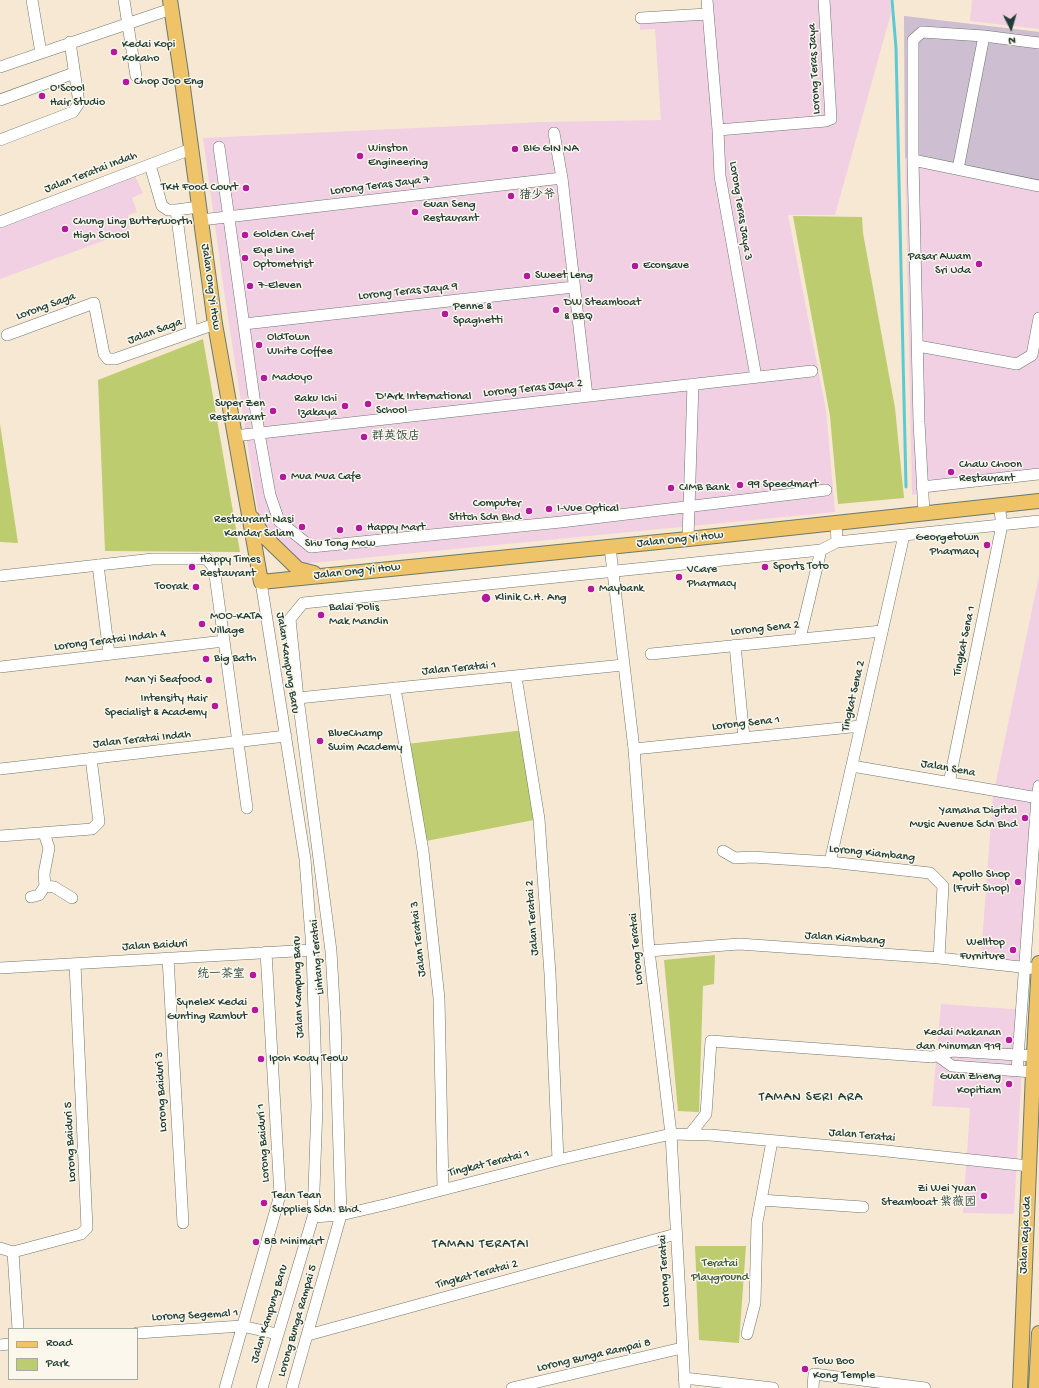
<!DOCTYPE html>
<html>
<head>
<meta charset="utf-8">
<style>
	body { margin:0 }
	#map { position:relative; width:1039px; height:1388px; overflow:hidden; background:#f7e8d3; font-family:"Gochi Hand",sans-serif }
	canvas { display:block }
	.legend { position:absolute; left:8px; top:1328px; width:130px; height:52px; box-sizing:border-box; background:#fbf7ec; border:1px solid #a3ada2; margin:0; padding:5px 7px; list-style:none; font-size:12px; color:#1f3d34 }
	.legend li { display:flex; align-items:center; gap:8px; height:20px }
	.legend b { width:20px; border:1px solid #a3ada2 }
	.north { position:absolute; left:991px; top:8px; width:40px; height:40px; -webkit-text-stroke:3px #fbf7ec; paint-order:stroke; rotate:175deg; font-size:11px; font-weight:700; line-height:16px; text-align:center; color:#1f3d34 }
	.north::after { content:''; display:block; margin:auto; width:14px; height:18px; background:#1f3d34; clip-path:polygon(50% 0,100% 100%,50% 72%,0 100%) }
</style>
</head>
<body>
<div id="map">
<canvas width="1039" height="1388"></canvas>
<ul class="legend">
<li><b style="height:5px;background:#efc469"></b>Road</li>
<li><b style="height:11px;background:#bdcc6f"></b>Park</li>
</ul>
<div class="north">N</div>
</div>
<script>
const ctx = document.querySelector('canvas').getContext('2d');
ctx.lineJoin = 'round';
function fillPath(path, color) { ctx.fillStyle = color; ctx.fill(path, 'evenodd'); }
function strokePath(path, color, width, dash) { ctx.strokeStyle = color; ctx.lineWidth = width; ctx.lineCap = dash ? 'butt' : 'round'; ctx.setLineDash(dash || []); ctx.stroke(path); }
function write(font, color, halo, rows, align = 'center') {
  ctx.font = font + ' "Gochi Hand","LXGW WenKai TC",sans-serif'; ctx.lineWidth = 3; ctx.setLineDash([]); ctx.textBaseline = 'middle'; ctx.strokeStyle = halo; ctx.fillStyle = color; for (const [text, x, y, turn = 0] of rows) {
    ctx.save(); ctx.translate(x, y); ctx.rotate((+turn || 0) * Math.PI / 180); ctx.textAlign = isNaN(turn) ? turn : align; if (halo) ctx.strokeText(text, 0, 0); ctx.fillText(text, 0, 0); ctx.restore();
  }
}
fillPath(new Path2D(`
	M707,0H890L891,13L835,215H788L826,410L835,512L301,564L260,525L224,291L203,138L543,122L661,120L655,29L640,30V18L707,14Z
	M972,0H1039V29L970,21Z
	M904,16L1039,32V479L912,495L905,158Z
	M135,176L143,193L132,198L137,212L128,215L130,231L0,279V227Z
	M1039,576V822L1028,973L980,969L993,796Z
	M941,1004L1025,1010L1014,1214L963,1213L970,1108L932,1106Z`), '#f1d0e3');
fillPath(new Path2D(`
	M904,16L1039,32V192L905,158Z`), '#cebed1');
fillPath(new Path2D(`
	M793,216L862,217L863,233L895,408L904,498L838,504L830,416Z
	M203,339L240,552L105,551L98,380Z
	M0,424L18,543L0,542Z
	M525,730L539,819L421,842L407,744Z
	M715,955L714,984L703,986L699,1112L678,1111L664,960Z
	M695,1246H746L739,1343L699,1340Z`), '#bdcc6f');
strokePath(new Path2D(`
	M892,0L896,48L906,487`), '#5dcad3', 3);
const minor = new Path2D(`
	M32,0L41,53
	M124,0L136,76
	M707,0L718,130L720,176L756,377
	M641,18L707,14
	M0,67L171,9
	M0,100L74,73
	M718,130L826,121L831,119L824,0
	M554,133L562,178L587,396
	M0,140L73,112L79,103L70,42
	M219,147L259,433L270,495L279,521L311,547L561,522L826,490
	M913,160L1039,186
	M150,165L162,206L168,210H176L192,332
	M958,169L984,36
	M176,210L199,207
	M201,220L562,178
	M0,222L191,149
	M244,324L574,287
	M7,335L94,303L104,354L108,359H115L215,324
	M918,346L1017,364L1032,355L1039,318
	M234,436L812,371
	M922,487L1039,474
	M924,513L919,422L913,160V40L922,32L984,36L1039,43
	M836,523L837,542
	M688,539L693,384
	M610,547L634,749L649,951L671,1134L685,1388
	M98,565L109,654
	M0,576L153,559H207L214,568L247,808
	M261,582L305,859L312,950L317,1106L313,1217L262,1388
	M800,638L821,550
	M735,645L744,738
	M651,654L882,631
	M0,667L224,641
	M516,677L539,819L550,974L558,1160
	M395,688L423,851L439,998L443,1189
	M298,698L623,665
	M634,749L861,726
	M852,766L1039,798
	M0,769L286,736
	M949,783L1002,525L999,505
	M0,836L92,829L99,822L91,758
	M723,851L735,858L752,857L830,862L930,873L943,886L939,958
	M830,862L904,535
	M45,886L54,887L72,898
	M31,897L39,895L45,886L44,874L49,848L44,833
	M649,951L739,944L939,958L1039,969
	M168,958L183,1223
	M0,968L312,950
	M938,1056L952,1066L1033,1072
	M1017,1071L1037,798L1039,786
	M691,1133L706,1114L711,1041L932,1057L952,1051L1034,1056
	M761,1200L863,1207
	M313,1217L341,1215L388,1204L558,1160L671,1134L710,1135L877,1150L1029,1166
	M0,1248L13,1252L81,1234L87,1228L75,964
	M13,1252L18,1329
	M137,1333L242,1326L277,1334
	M747,1334L755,1303L757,1222L772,1141
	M308,1335L676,1234
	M0,1345L9,1344
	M684,1378L773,1388
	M225,1388L280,1195L266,952
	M292,1388L341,1215L335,1021L331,951L298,698L290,619L303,603L821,550L837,542L1039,521
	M512,1388L682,1348
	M813,1388L814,1374L925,1388`);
const major = new Path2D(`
	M170,0L181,73L215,324L261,582L688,539L1039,501
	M252,518L264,536L298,569L314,573
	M1020,1388L1033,1072L1039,963
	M1036,1388L1039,1333`);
strokePath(minor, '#6b796c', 12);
strokePath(major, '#6b796c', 16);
strokePath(minor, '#fff', 11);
strokePath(major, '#efc469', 14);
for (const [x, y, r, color] of [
	[114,52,4,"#b5179e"],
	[126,82,4,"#b5179e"],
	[42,96,4,"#b5179e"],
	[515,149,4,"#b5179e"],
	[360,156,4,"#b5179e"],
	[246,188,4,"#b5179e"],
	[511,196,4,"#b5179e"],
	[415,212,4,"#b5179e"],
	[65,229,4,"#b5179e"],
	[245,235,4,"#b5179e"],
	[245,258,4,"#b5179e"],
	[979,264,4,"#b5179e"],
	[635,266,4,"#b5179e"],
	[527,276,4,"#b5179e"],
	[250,286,4,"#b5179e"],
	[556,310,4,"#b5179e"],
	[445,314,4,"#b5179e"],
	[259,345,4,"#b5179e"],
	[264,378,4,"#b5179e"],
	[368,404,4,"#b5179e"],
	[345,406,4,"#b5179e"],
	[273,411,4,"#b5179e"],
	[364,437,4,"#b5179e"],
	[951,472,4,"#b5179e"],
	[283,477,4,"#b5179e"],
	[740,485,4,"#b5179e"],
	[671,488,4,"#b5179e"],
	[549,509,4,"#b5179e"],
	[529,511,4,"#b5179e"],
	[302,527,4,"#b5179e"],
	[359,528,4,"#b5179e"],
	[340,530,4,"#b5179e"],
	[987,545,4,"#b5179e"],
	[192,567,4,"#b5179e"],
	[765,567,4,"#b5179e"],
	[679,577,4,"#b5179e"],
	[196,587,4,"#b5179e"],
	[591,589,4,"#b5179e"],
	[486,598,5,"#b5179e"],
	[321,615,4,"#b5179e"],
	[202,624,4,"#b5179e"],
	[206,659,4,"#b5179e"],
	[209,680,4,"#b5179e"],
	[215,706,4,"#b5179e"],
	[320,741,4,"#b5179e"],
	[1025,818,4,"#b5179e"],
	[1018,882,4,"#b5179e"],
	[1013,950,4,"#b5179e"],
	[253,975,4,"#b5179e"],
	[255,1010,4,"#b5179e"],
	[1009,1040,4,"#b5179e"],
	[261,1059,4,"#b5179e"],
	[1009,1084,4,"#b5179e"],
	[984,1196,4,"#b5179e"],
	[264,1203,4,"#b5179e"],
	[256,1242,4,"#b5179e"],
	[805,1369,4,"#b5179e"]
]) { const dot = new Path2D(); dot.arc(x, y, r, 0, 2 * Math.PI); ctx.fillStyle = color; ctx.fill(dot); strokePath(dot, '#fbf7ec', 1.5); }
write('12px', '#1f3d34', '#fbf7ec', [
	["Kedai Kopi",122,45],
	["Kokaho",122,59],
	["Chop Joo Eng",134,82],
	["O'Scool",50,89],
	["Hair Studio",50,103],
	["Winston",368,149],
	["Engineering",368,163],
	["BIG GIN NA",523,149],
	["TKH Food Court",238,188,"right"],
	["猪少爷",519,196],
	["Guan Seng",423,205],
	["Restaurant",423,219],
	["Chung Ling Butterworth",73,222],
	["High School",73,236],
	["Golden Chef",253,235],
	["Eye Line",253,251],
	["Optometrist",253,265],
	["Pasar Awam",971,257,"right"],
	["Sri Uda",971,271,"right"],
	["Econsave",643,266],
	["Sweet Leng",535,276],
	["7-Eleven",258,286],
	["DW Steamboat",564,303],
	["& BBQ",564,317],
	["Penne &",453,307],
	["Spaghetti",453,321],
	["OldTown",267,338],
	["White Coffee",267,352],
	["Madoyo",272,378],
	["D'Ark International",376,397],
	["School",376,411],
	["Raku Ichi",337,399,"right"],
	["Izakaya",337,413,"right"],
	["Super Zen",265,404,"right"],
	["Restaurant",265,418,"right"],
	["群英饭店",372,437],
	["Chaw Choon",959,465],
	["Restaurant",959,479],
	["Mua Mua Cafe",291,477],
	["99 Speedmart",748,485],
	["CIMB Bank",679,488],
	["Computer",521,504,"right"],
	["Stitch Sdn Bhd",521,518,"right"],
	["I-Vue Optical",557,509],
	["Restaurant Nasi",294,520,"right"],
	["Kandar Salam",294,534,"right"],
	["Happy Mart",367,528],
	["Georgetown",979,538,"right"],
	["Pharmacy",979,552,"right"],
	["Shu Tong Mow",340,544,"center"],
	["Happy Times",200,560],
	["Restaurant",200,574],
	["Sports Toto",773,567],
	["VCare",687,570],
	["Pharmacy",687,584],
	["Toorak",188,587,"right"],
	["Maybank",599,589],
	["Klinik C.H. Ang",495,598],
	["Balai Polis",329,608],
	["Mak Mandin",329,622],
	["MOO-KATA",210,617],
	["Village",210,631],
	["Big Bath",214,659],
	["Man Yi Seafood",201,680,"right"],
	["Intensity Hair",207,699,"right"],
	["Specialist & Academy",207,713,"right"],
	["BlueChamp",328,734],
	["Swim Academy",328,748],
	["Yamaha Digital",1017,811,"right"],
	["Music Avenue Sdn Bhd",1017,825,"right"],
	["Apollo Shop",1010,875,"right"],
	["(Fruit Shop)",1010,889,"right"],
	["Welltop",1005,943,"right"],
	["Furniture",1005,957,"right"],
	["统一茶室",245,975,"right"],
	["Synelex Kedai",247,1003,"right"],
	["Gunting Rambut",247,1017,"right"],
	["Kedai Makanan",1001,1033,"right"],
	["dan Minuman 919",1001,1047,"right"],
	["Ipoh Koay Teow",269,1059],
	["Guan Zheng",1001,1077,"right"],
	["Kopitiam",1001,1091,"right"],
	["Zi Wei Yuan",976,1189,"right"],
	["Steamboat 紫薇园",976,1203,"right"],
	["Tean Tean",272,1196],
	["Supplies Sdn. Bhd.",272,1210],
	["88 Minimart",264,1242],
	["Tow Boo",813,1362],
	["Kong Temple",813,1376]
], 'left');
write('12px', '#1f3d34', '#fbf7ec', [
	["Lorong Teras Jaya",815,69,-93],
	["Jalan Teratai Indah",91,173,-21],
	["Lorong Teras Jaya 7",380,186,-7],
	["Lorong Teras Jaya 3",740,211,81],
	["Jalan Ong Yi How",210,287,82],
	["Lorong Teras Jaya 9",408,292,-6],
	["Lorong Saga",46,307,-20],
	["Jalan Saga",155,332,-20],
	["Lorong Teras Jaya 2",533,389,-6],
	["Jalan Ong Yi How",680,540,-6],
	["Jalan Ong Yi How",357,572,-6],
	["Lorong Sena 2",765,629,-6],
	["Lorong Teratai Indah 4",110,641,-7],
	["Tingkat Sena 1",965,641,-78],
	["Jalan Kampung Baru",287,663,81],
	["Jalan Teratai 1",459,669,-5],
	["Tingkat Sena 2",854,696,-77],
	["Lorong Sena 1",746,724,-6],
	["Jalan Teratai Indah",142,740,-6],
	["Jalan Sena",948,769,10],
	["Lorong Kiambang",872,854,6],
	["Jalan Teratai 2",533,918,-94],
	["Jalan Teratai 3",419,939,-96],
	["Jalan Kiambang",845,939,4],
	["Jalan Baiduri",155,946,-3],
	["Lorong Teratai",637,949,-95],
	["Lintang Teratai",318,957,-95],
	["Jalan Kampung Baru",299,987,-92],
	["Lorong Baiduri 3",162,1092,-93],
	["Jalan Teratai",862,1136,5],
	["Lorong Baiduri 5",71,1142,-93],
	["Lorong Baiduri 1",264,1143,-94],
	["Tingkat Teratai 1",489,1164,-14],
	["Jalan Raja Uda",1026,1235,-87],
	["Lorong Teratai",665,1271,-93],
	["Tingkat Teratai 2",477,1275,-15],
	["Jalan Kampung Baru",270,1314,-73],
	["Lorong Segemal 1",195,1316,-3],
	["Lorong Bunga Rampai 5",298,1321,-74],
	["Lorong Bunga Rampai 8",594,1356,-13]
]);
write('12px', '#3f5a40', '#fbf7ec', [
	["Teratai",720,1264],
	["Playground",720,1278]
]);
ctx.letterSpacing = '1px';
write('13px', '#1f3d34', '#fbf7ec', [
	["TAMAN SERI ARA",811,1098],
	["TAMAN TERATAI",481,1245]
]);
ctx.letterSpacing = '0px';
</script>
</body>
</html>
